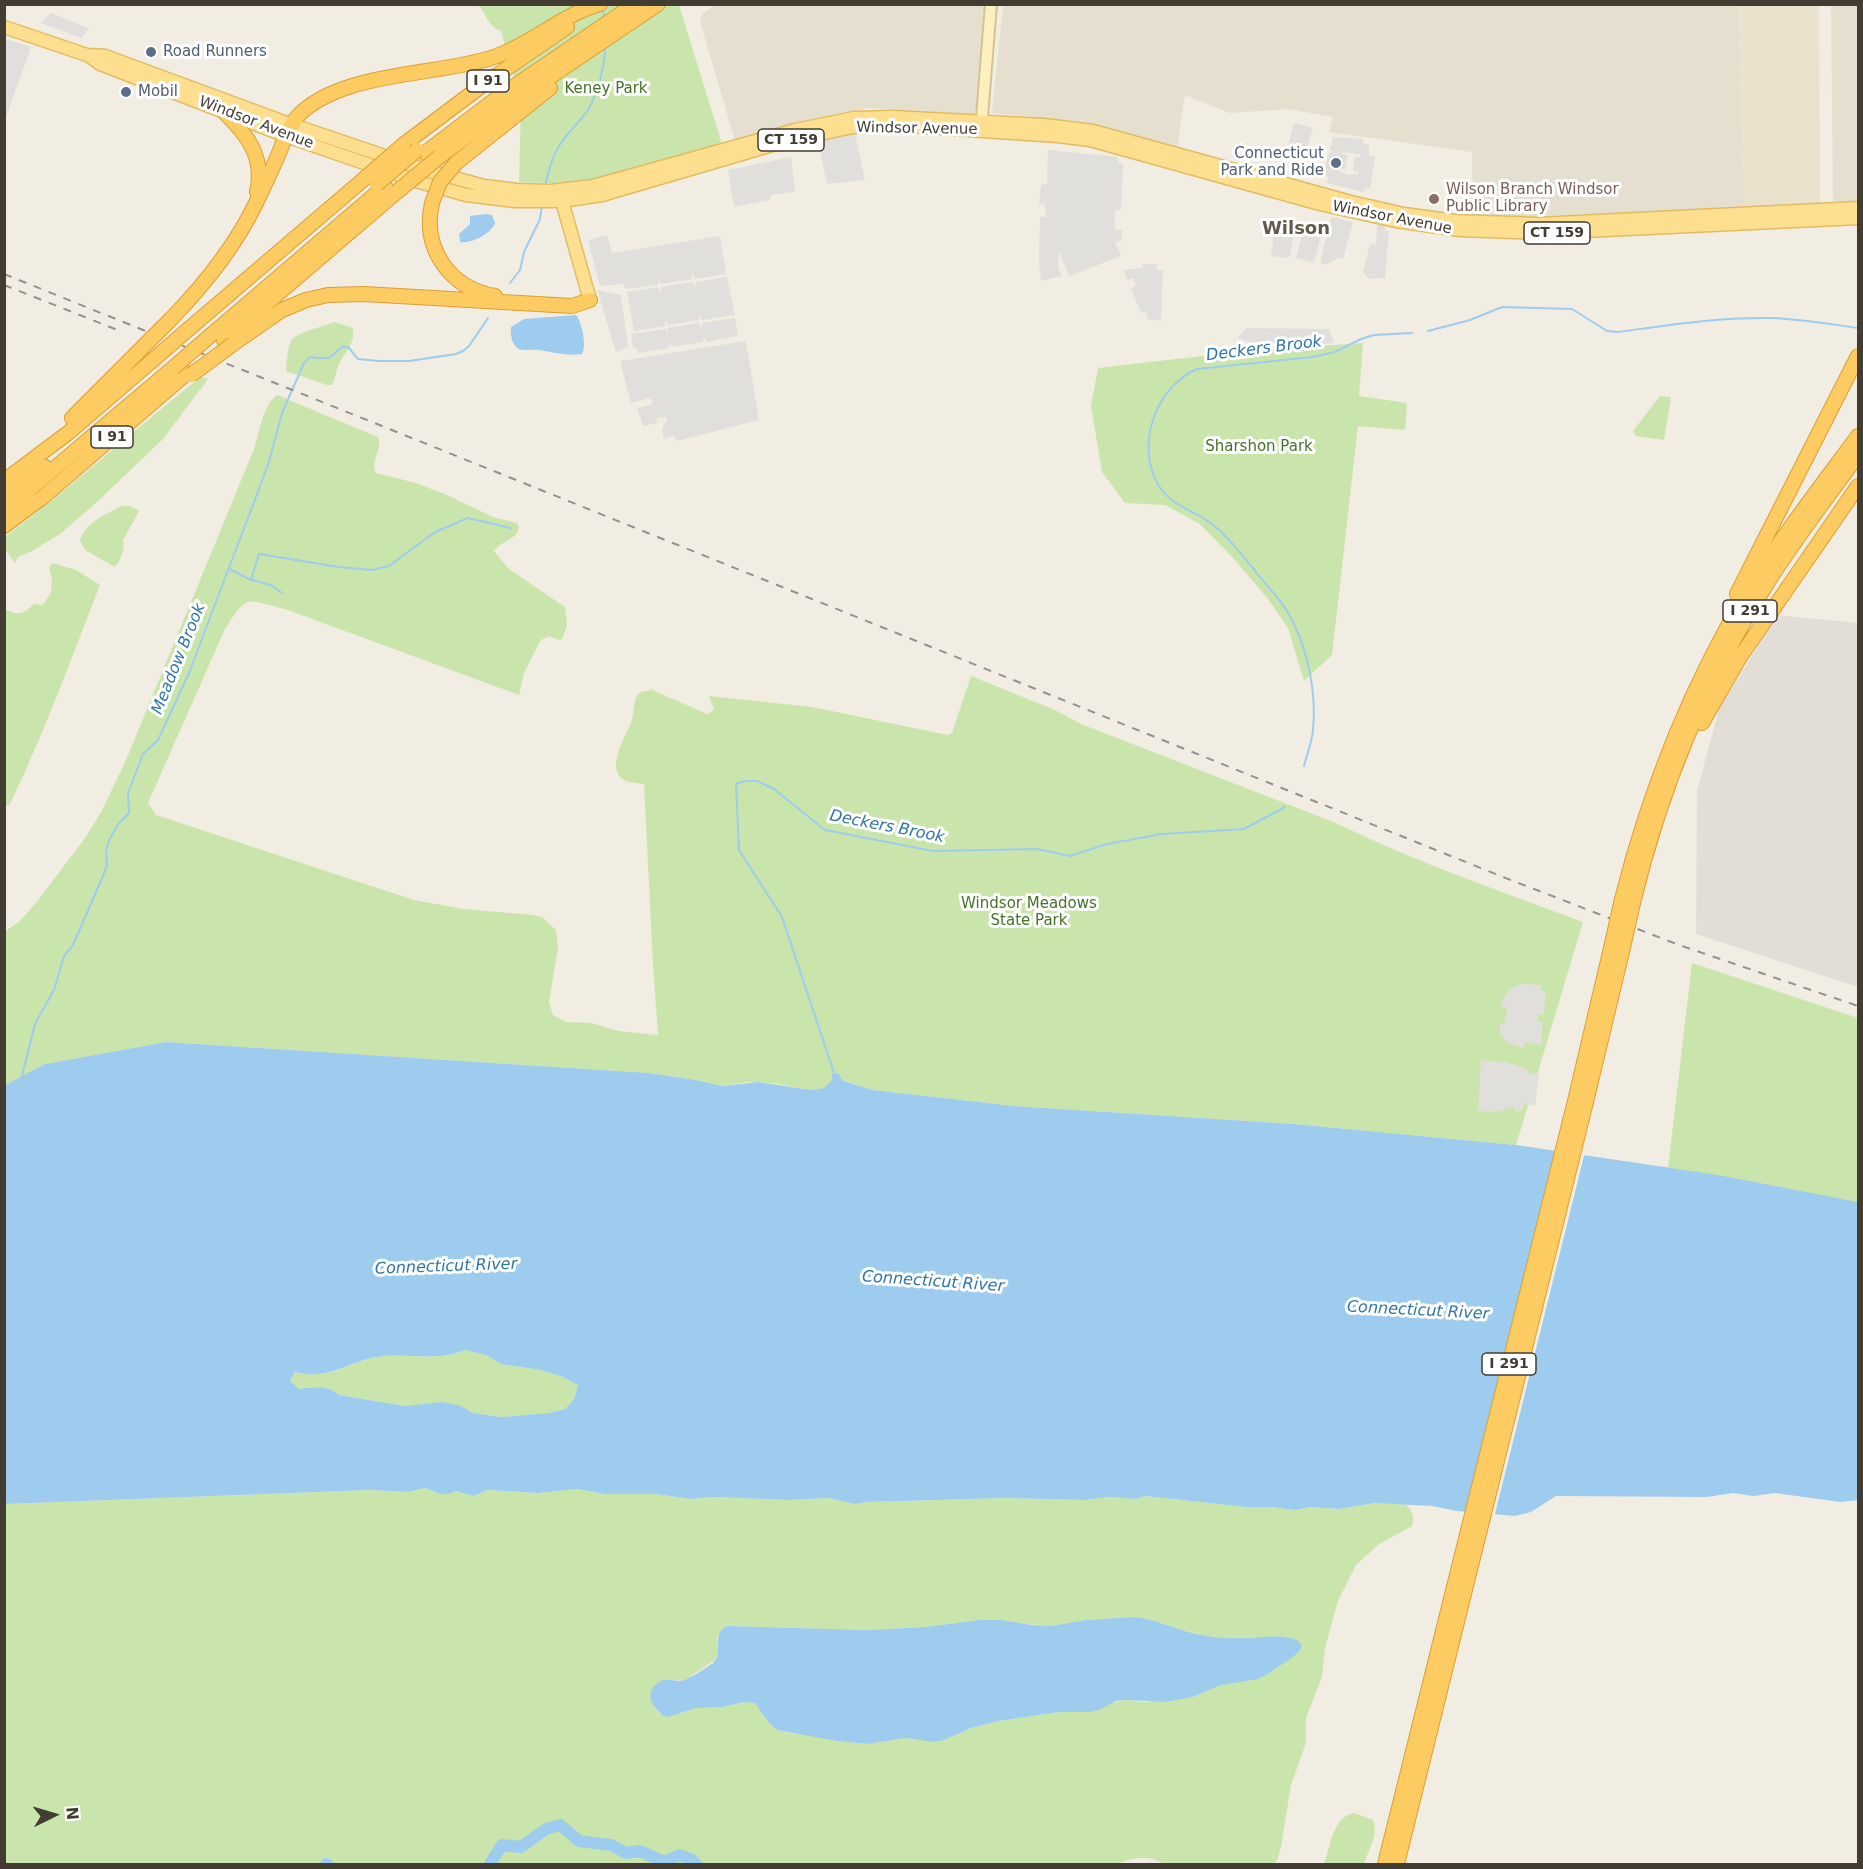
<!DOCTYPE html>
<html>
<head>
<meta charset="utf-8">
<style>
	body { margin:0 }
	#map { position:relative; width:1863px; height:1869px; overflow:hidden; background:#f1ede2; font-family:"DejaVu Sans",sans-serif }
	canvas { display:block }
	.frame { position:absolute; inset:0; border:6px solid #423c33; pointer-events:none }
	.north { position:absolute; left:24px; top:1785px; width:60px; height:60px; -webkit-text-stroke:4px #fff; paint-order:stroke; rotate:85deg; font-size:16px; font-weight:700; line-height:24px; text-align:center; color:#423c33 }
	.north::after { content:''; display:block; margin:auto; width:21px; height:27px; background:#423c33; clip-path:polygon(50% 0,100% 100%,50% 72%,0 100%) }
</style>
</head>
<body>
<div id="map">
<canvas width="1863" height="1869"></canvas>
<div class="frame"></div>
<div class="north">N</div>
</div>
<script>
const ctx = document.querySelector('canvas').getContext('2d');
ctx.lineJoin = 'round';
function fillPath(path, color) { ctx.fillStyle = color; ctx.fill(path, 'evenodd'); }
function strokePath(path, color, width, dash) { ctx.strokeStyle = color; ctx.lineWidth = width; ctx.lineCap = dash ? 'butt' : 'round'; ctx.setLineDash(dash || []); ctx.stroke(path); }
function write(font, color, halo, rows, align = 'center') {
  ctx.font = font + ' "DejaVu Sans",sans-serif'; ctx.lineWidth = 6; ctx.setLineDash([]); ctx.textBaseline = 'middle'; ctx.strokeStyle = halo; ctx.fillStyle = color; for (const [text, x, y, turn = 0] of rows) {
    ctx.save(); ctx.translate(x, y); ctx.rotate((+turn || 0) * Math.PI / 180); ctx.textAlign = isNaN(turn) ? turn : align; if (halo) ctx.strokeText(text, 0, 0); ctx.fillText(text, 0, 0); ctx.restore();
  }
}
fillPath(new Path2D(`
	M715,5H987L977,112L973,114L868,108L814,118L735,140L700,22L702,14Z
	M1003,5H1738L1745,208L1491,218L1472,215V152L1329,132L1333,117L1288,109L1230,113L1185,95L1177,148L1086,122L992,113Z
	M1831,5H1858V201L1833,203Z`), '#e5dfd0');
fillPath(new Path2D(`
	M1777,615L1858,623V987L1696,934L1697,791L1719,709Z`), '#e2ded7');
fillPath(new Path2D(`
	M1738,5H1819L1820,204L1745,208Z`), '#eae2cc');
fillPath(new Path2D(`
	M478,5H679L722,144L579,184L519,182L521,102L501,31C488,27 487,14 478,5Z
	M335,322L353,328C355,344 347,349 340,362C336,369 336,377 332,385H327L286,371C287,362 287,350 291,341C295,333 325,326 335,322Z
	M1363,343L1359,396L1407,403L1405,430L1358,426L1332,655L1304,681L1288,628L1268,599L1233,558L1200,524L1165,505L1125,503L1102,472L1091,406L1098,368L1237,352Z
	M201,377L208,379L163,439L96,503L60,534L32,551L18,557L15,563L5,549V537C72,487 134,429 201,377Z
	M277,395L378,437C383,449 370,460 376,473L416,483L447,495L493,517L517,523L519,527C517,540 501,541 494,551L509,569L565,607L567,626L562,639L558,640L549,636L541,640L534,653L524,673L519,695L285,609C247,601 249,591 225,629L148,803L156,815L414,900L463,909L533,915L542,917L556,930L558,948L549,1002L553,1015L566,1022L591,1023L619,1031L658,1035L653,965L644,784C638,783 626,783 621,778C607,764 627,734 632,720C634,712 633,703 637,696C640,691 644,691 649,691L650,689L707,714L714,710L709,696L812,707L948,735L952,733L971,676L1055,710L1081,724L1336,823C1415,862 1500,891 1583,922L1516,1145L1294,1124L1014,1106L873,1090L843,1081L832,1074L831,1081L824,1088L811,1090L771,1083L748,1082L722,1086L696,1080L649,1073L166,1042L45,1064L5,1086L4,932L19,922L39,899L85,838L101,812L126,760L254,449C260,432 262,406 277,395Z
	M1660,396L1671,397L1664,440L1636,436L1633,431Z
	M122,506H130L139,511L123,540C126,548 120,561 115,567L85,550L80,541C84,523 106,514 122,506Z
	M53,563L76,570L100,585C71,659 44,734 9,806L4,805L5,609C18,616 24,614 34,604L43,605L51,592L52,579L49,567Z
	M1692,963L1858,1018V1202L1668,1168Z
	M465,1350L486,1355L501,1364L542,1370L563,1377L578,1384L574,1399L565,1409L548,1413L501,1417L473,1413L461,1406L423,1405L405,1406L339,1395C327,1385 314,1387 298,1389L290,1381L295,1372C328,1381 347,1363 377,1357C400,1353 424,1359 447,1355C453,1355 459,1352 465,1350Z
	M425,1488L440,1494L456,1491L473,1496L488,1490L538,1493L577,1489L604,1494H655L692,1499L713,1497L790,1500L828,1498L855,1504L867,1502L1005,1498L1084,1500L1110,1497L1137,1499L1145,1496L1246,1507H1271L1296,1510L1310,1507L1339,1509L1375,1503L1405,1504C1412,1509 1415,1518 1412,1526L1378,1545L1356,1565L1338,1601L1325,1648L1322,1677L1306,1718V1743L1291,1785L1281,1847L1278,1858L1274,1864H1163C1151,1855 1132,1857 1118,1864H5L4,1504L369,1490L408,1492ZM1135,1617C1160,1620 1182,1632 1207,1636C1235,1640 1262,1636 1290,1637L1275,1668L1268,1674L1221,1685L1193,1697L1145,1702L1126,1700L1107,1704L1099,1710L1059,1712L999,1721L971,1728L944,1740L906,1738L867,1744L837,1741L818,1736L790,1733L777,1730L769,1723L755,1703L745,1702L722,1707L696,1708L681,1713L663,1716L653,1705L657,1684L666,1680H685L715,1660L718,1651L717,1637L727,1626L867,1630L925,1627L980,1620L1051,1626L1085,1620Z
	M1354,1813L1373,1820C1379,1834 1368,1851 1364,1864H1324C1330,1848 1333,1816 1354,1813Z`), '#cae5ab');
fillPath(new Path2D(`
	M51,13L89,28L82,38L40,23Z
	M5,39L31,47L5,120L4,39Z
	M1294,123L1313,128L1305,155L1287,150Z
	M855,134L865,180L827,184L818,141Z
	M1333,137L1363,139L1364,144L1369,145V155L1375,157L1370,189L1365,188L1364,192L1327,183L1328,177L1323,175L1329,153L1335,152L1330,150ZM1343,152L1360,154V157H1355L1353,171L1358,172V174L1348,175L1339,171L1340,168L1345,169L1348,155L1343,154Z
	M1048,150L1118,157V162L1123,164L1121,210L1115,211V229L1122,230V241L1115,242L1121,256L1069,276L1059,251L1058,267L1062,276L1041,281L1039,263L1040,217H1046L1045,205L1039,204L1041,185L1047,184Z
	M791,157L795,192L771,195L770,200L734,207L728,170Z
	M1331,217L1353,222L1343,259L1338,258L1326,265L1320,263Z
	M1276,220L1295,228L1290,257L1284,258L1271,256Z
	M1377,224L1385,226V231L1389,230L1385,278L1369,279L1363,272L1370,244L1376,245Z
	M1309,229L1322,232L1314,263L1296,258L1303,230L1307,231Z
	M607,235L612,253L720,236L726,274L695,279L692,273V279L660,284L658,279V285L626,289L623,284L600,286L588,240Z
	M1143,264H1157V270H1163L1161,321L1147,319V312L1141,313L1131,288L1136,285L1133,278L1127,280L1124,270L1142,268Z
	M727,277L735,315L702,320L700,314L699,320L668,325L665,319V326L634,331L627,292L658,287L661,293V287L693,282L695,288L696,282Z
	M597,290L621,295L628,347L616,352Z
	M735,318L738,336L706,342L704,336L703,342L672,347L669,342V348L638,353L637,348H633L631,334L666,329L668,334V328L699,323L702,329V323Z
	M1246,328L1329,329L1334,343L1307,345L1249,342L1238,338Z
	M746,341L759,420L677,441L673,435L664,440L662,429L667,419L666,417L656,418L658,423L643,426L637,408L651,405L653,401L649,398L631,403L620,361Z
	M1521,984L1542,985L1541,991H1546L1544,1014L1538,1015V1022H1543L1541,1045L1526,1042L1523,1048L1508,1043L1500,1034V1023H1505L1507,1008L1501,1006L1503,998L1510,989Z
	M1481,1060L1505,1062L1527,1069L1528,1074H1539L1535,1106L1522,1103L1524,1109L1516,1112L1513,1107L1495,1112L1478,1111Z`), '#e1dfdb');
fillPath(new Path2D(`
	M486,214L492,215L495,223C491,234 471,244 460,242L459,234L470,224V216Z
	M576,315C582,322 587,347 582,354C563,356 556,352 539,350C533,349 524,351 519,349C512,346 510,334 511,327L524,319Z
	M166,1042L649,1073L696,1080L722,1086L758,1082L811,1090L824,1088L831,1081L832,1074L838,1073L843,1081L873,1090L1014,1106L1294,1124L1516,1145L1718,1175L1858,1202V1500L1840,1502L1775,1493L1754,1496L1733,1493L1707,1497L1556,1496L1531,1512L1515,1516L1457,1511L1432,1506L1375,1503L1339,1509L1310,1507L1296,1510L1271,1507H1246L1145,1496L1137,1499L1110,1497L1084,1500L1005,1498L867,1502L855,1504L828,1498L790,1500L713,1497L692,1499L655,1494H604L577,1489L538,1493L488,1490L473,1496L456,1491L448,1494H440L425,1488L408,1492L369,1490L5,1504L4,1086L45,1064ZM465,1350L486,1355L501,1364L541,1370L563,1377L578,1385L574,1399L565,1409L548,1413L501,1417L473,1413L461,1406L442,1402L405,1406L339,1395C327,1385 314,1387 299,1389L290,1381L295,1372C327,1381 348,1362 377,1357C400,1353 424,1359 447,1355C453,1355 459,1352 465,1350Z
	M1135,1617C1154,1619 1170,1627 1189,1632C1205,1637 1223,1638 1239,1638C1254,1639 1293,1631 1301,1644V1649L1294,1656L1268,1674L1258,1679L1221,1685L1193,1697L1165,1702L1126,1700L1116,1701L1099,1710L1089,1712H1059L999,1721L971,1728L944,1740L934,1742L906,1738L867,1744L837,1741L777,1730L769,1723L755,1703L745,1702L722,1707L696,1708L668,1717L663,1716C660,1712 656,1709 653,1705C646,1695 654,1681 665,1680C671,1679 678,1682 684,1680C689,1679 709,1666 713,1663C725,1651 709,1637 727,1626L867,1630L925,1627L980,1620H1001L1032,1625L1051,1626L1085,1620Z`), '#9eccee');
fillPath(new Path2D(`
	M1556,1148L1585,1152L1494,1518L1465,1515Z`), '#f1ede2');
strokePath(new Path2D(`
	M603,7L604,19
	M545,187C548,172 552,156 561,143C569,131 580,122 588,110C598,92 605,66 605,46
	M510,283L520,270L524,252L540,219L542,204
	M1428,331L1470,320L1502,307L1572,309L1607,331L1618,332C1669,325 1720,317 1771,318C1801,319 1829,324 1858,328
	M229,569L251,580L259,554L339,567L372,570L389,566L435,532L468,518L511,528
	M252,580L271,585L282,593
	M1304,766C1307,754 1312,742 1313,730C1317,692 1307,644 1287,611C1278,597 1266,585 1256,572C1243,556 1229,537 1213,525C1196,511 1174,507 1161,489C1133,449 1155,387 1197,369L1313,357L1335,352L1361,339L1374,335L1412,333
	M834,1073L782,917L739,850L736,784L745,781H757L774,789L825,830L933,851L1037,849L1070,856L1107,844L1162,834L1244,829L1285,807
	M21,1080L35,1024L54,990L64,956L73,945L103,876L107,865L106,850L109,840L119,823L129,813L128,793L143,754L158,740L189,673L268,465L282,413L304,363L310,357C336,359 324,361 343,346L349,348L358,359L379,361H409L456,354L463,351L469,346L488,318`), '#9eccee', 2);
strokePath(new Path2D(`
	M326,1864H327
	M490,1864L502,1845L521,1847L546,1829L560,1825L579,1841L611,1845L626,1853L640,1851L664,1862L680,1855L692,1860L696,1864`), '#9eccee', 12);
const secondary = new Path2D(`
	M981,130L991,4`);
const primary = new Path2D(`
	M4,27L87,55L105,56L284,122L429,171L484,186L517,190L550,191L593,186L795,130L854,118L893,117L1044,125L1093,131L1351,202L1404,214L1455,221L1538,224L1858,208
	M88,55L100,64L286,136L416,181L466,195L515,201H562L602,195L786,141L853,127L908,126L1058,136L1090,140L1320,204L1396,221L1460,230L1543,233L1858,218
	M560,194L590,300`);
const highway = new Path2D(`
	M223,111C247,134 265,157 257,192
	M403,145L484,84L567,27
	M425,153L497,98L635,4
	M439,157L503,109L658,4
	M456,163L550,88
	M432,203C422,248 449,288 495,296
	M171,319C205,284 235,247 256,203C264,186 272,170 279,153C284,141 288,127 297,117C339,71 438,76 494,57C532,44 561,15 600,4
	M191,327L364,179
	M211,335L385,186
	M224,340L398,191
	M233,344L282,310L306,300L328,295L364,294L572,306L590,300
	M72,418L137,353
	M4,481L68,433L153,360
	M4,496L45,467
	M4,511L173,368
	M4,526L43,497L187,373
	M1737,594L1858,356
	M1702,723L1740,657L1858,486
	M1622,899C1650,789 1691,685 1750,588C1783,535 1821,486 1858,436
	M1633,903C1660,791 1704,683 1766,585C1794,540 1827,498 1858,455
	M1385,1864L1575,1101L1611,948
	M1397,1864L1586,1102L1622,952`);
strokePath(secondary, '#d4c394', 14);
strokePath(primary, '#e1bc60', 15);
strokePath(highway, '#da9f33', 16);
strokePath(secondary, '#feefbf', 10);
strokePath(primary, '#fddf8f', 12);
strokePath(highway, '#fccb62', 14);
strokePath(new Path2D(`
	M4,274L1503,877L1679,945L1858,1006
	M4,285L120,331`), '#929292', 2, [8, 8]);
const highwayBridge = new Path2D(`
	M364,179L403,145
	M377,184L417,150
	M398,191L439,157
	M432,203L440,182L456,163
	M137,353L171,319
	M153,360L191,327
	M173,368L211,335
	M191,375L233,344
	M1611,948L1622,899
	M1622,952L1633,903`);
strokePath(highwayBridge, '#da9f33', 16, []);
strokePath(highwayBridge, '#fccb62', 14);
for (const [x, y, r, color] of [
	[151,52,6,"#5c6f8a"],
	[126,92,6,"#5c6f8a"],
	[1336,163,6,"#5c6f8a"],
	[1434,199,6,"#8d6e63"]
]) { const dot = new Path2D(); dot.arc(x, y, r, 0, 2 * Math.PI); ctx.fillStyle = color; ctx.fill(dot); strokePath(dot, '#fff', 2); }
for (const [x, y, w] of [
	[488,81,42],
	[791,140,66],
	[1557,233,66],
	[112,437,42],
	[1750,611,54],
	[1509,1364,54]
]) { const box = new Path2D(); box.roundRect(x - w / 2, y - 11, w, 22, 4.5); ctx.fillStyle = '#fff'; ctx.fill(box); strokePath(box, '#423c33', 1.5); }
write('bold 14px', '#423c33', null, [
	["I 91",488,81],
	["CT 159",791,140],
	["CT 159",1557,233],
	["I 91",112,437],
	["I 291",1750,611],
	["I 291",1509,1364]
]);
write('15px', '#4e5e75', '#fff', [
	["Road Runners",163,52],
	["Mobil",138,92],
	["Connecticut",1324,154,"right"],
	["Park and Ride",1324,171,"right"]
], 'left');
write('15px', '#437228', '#fff', [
	["Keney Park",606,89],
	["Sharshon Park",1259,447],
	["Windsor Meadows",1029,904],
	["State Park",1029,921]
]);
write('15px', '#423c33', '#fff', [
	["Windsor Avenue",256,123,21],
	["Windsor Avenue",917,129,1],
	["Windsor Avenue",1392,218,11]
]);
write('15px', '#785e54', '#fff', [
	["Wilson Branch Windsor",1446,190],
	["Public Library",1446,207]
], 'left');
write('italic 16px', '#2f75ab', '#fff', [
	["Deckers Brook",1264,349,-7],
	["Meadow Brook",179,659,-68],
	["Deckers Brook",887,827,11],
	["Connecticut River",446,1267,-2],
	["Connecticut River",933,1282,4],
	["Connecticut River",1418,1311,3]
]);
write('bold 18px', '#655a4a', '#fff', [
	["Wilson",1296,229]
]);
</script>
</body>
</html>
